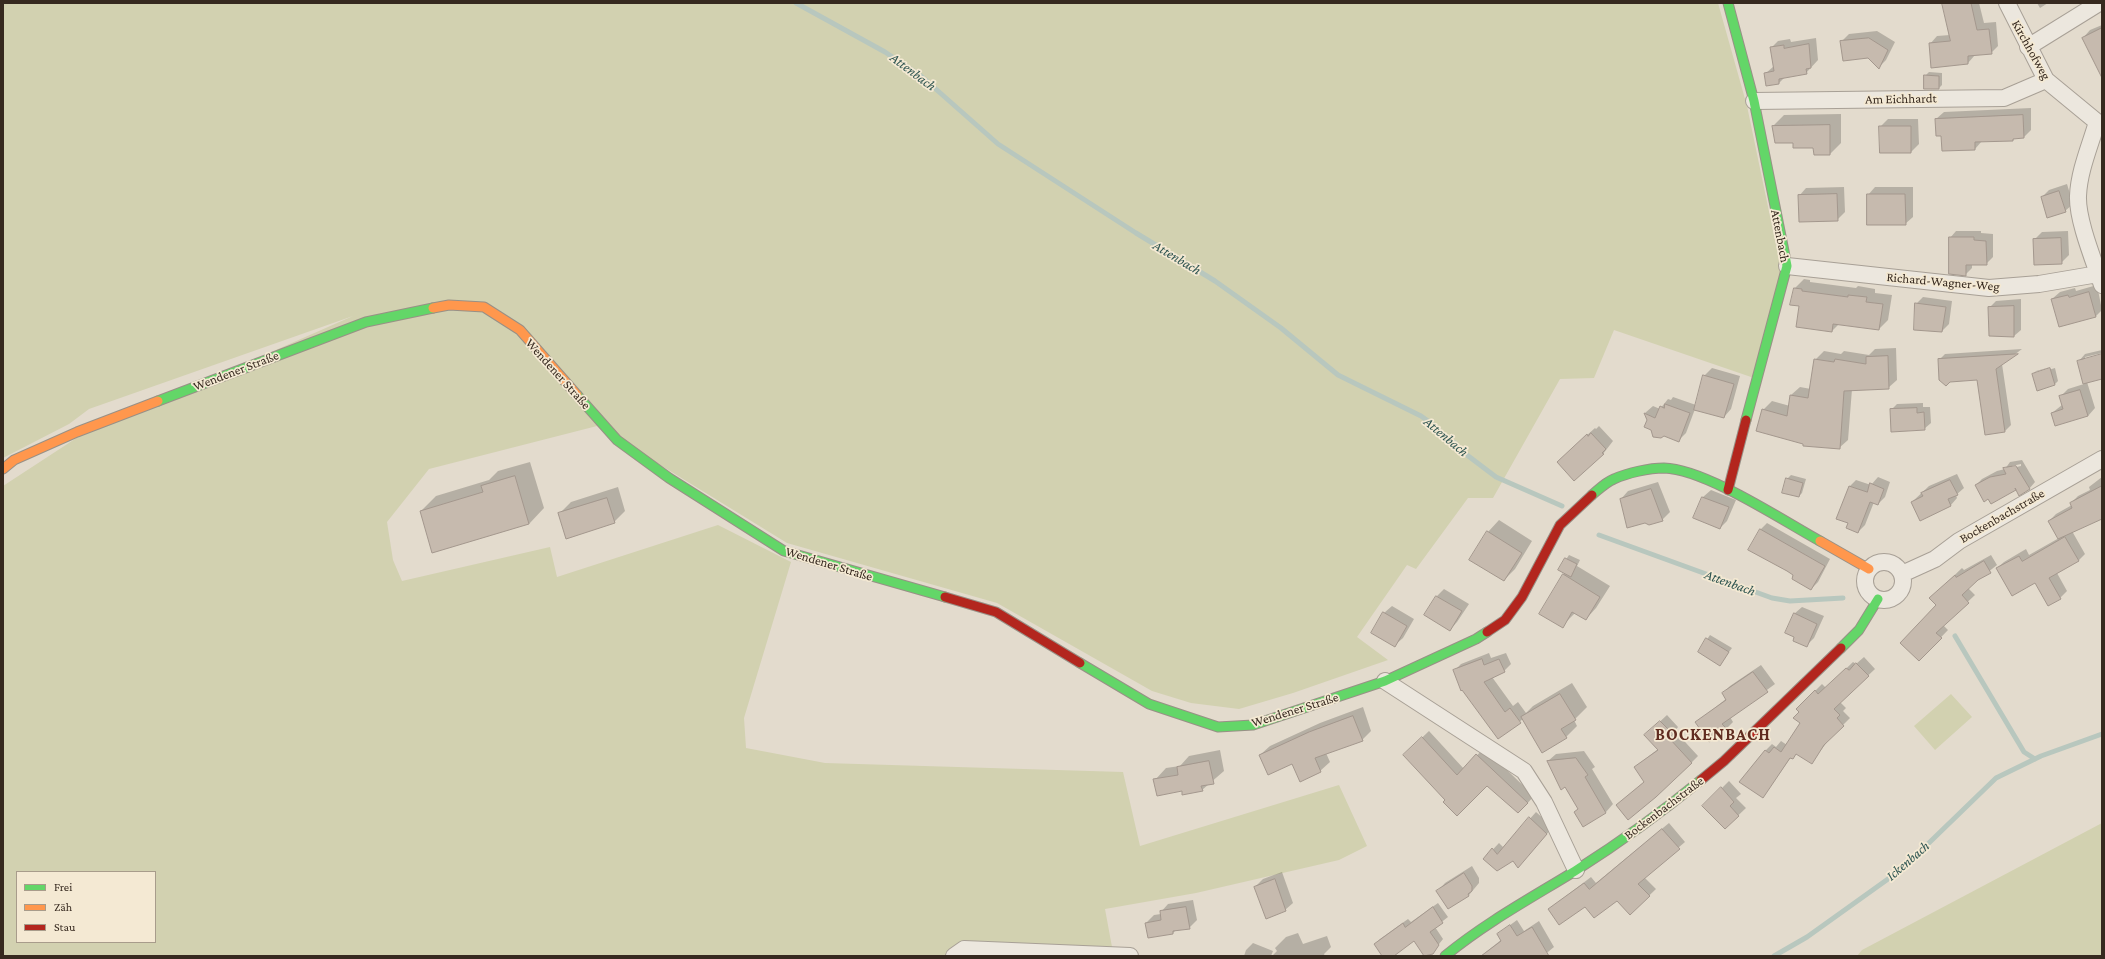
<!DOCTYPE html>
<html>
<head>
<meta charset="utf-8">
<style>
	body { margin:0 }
	#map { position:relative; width:2105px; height:959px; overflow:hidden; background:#e3dbcd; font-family:"Crimson Pro",serif }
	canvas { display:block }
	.frame { position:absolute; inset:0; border:4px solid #36291f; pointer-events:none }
	.legend { position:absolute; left:16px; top:871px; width:140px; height:72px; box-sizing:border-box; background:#f4e9d3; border:1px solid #a89c8b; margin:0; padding:5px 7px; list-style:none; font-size:12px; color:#36291f }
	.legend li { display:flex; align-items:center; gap:8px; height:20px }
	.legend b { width:20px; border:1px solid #a89c8b }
</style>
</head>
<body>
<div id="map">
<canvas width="2105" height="959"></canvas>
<div class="frame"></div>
<ul class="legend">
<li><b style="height:5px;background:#63d668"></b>Frei</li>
<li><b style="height:5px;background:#ff974d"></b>Zäh</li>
<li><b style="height:5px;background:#b3261e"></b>Stau</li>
</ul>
</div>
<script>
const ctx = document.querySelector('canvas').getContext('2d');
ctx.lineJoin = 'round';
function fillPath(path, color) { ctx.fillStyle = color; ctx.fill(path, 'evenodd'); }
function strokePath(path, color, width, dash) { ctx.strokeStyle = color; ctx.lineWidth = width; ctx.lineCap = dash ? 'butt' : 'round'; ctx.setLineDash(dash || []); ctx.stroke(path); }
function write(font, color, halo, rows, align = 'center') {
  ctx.font = font + ' "Crimson Pro",serif'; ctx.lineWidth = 3.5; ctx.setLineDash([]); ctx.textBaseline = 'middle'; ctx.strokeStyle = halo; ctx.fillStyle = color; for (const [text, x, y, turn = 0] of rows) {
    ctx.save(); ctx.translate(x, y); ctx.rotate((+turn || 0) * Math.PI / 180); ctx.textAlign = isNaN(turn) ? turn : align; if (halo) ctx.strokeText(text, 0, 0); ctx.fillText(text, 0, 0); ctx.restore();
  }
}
fillPath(new Path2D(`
	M3,3H1718L1747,106L1782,274L1754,378L1614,330L1594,378L1560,379L1493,498H1468L1416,569L1407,565L1357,637L1388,660L1293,693L1239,709L1191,703L1152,691L997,603L787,543L597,426L429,469L387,522L393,560L402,581L550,547L557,577L718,525L791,562L744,718L746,748L825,763L1123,772L1140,846L1339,785L1367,846L1339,860L1196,893L1105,909L1112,947L1063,956H3V486L78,437L353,316L89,409L69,424L3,458ZM17,872H155V942H17Z
	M1951,694L1972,717L1935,750L1914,726Z
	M2102,823V956H1857L1862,950Z`), '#d2d1b0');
fillPath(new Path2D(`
	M1943,3H1979L1984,23L1996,22L1998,46L1991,53L1975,55L1968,63L1930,44L1937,36L1950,35Z
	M2037,3H2048L2040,8Z
	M2102,25V56L2083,38L2090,30Z
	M1877,31L1895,42L1886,60L1879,67L1868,57L1841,42L1849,34Z
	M1816,38L1818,60L1806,73L1785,77L1779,83L1765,74L1774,66L1771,48L1778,41L1790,39L1791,42Z
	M1929,72L1942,73V85L1939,88L1925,76Z
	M2031,108V130L2024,137L2015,138L2013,140L1982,141L1975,149L1942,135L1936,119L1944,112Z
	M1841,114V143L1830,154H1815L1814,147L1794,142L1773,126L1784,115Z
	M1888,119H1918L1919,144L1911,152H1881L1880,127Z
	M2067,184L2073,204L2065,211L2042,197L2049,190Z
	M1844,187L1845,212L1837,220L1799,196L1806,188Z
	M1875,187H1913V217L1905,224L1868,195Z
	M1956,231H1981V233L1993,234V257L1986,264H1972V268L1965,275L1950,238Z
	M2068,231L2069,255L2061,263L2034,240L2042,232Z
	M1804,279L1810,280V282L1856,288L1858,286L1875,289V293L1892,295L1888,320L1879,329L1840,323L1832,331L1800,305L1795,288Z
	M2097,285L2102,310L2096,316L2052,299L2060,292L2075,288L2076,291Z
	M1923,297L1952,301L1949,324L1942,331L1916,304Z
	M2021,299V330L2014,336L1990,335L1989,308L1996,301Z
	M1896,348L1897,380L1888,388L1852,389L1848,440L1839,448L1804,444L1763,410L1772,401L1790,406L1791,395L1800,387L1811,389L1815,360L1824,351L1841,354L1844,351L1869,355L1875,349Z
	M2022,349L2002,364L2011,425L2005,431L1986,434L1978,379L1939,360L1945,354Z
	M2102,350V353L2085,357V360L2102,355V378L2087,382L2095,408L2088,416L2052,413L2062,405L2060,397L2068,389L2084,384L2079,361L2085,354Z
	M2054,366L2035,372V374L2055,368L2058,381L2055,384L2033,374L2036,371Z
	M1712,368L1740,376L1731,409L1724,417L1695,409L1686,433L1678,441L1648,420L1645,413L1653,406L1660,409L1668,399L1671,400L1673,397L1696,405L1704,376Z
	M1923,403V407H1930L1931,423L1924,429L1891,410L1897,404Z
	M1599,426L1613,441L1603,454H1566L1595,428L1596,429Z
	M2022,460L2035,482L2029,489L1976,485L1982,479L1997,471L2005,469L2010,462ZM2021,464V466L2012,468V466Z
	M530,462L544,508L529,524L421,511L436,496L489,480L498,471Z
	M1957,474L1964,488L1956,495L1957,498L1951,505L1920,519L1912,502L1929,486Z
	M1791,475L1806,479L1802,493L1799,496L1787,479Z
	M1878,477L1890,482L1885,497L1878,504L1874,502L1865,525L1858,532L1849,522L1850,486L1856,480L1871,485Z
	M2102,477V518L2072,531L2085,554L2078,561L2057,573L2067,591L2060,598L2035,582L1997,568L2004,562L2026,549L2029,555L2059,538L2049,521L2056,514L2072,505L2071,503L2078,496L2090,490L2089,487Z
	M1658,482L1670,512L1662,520L1621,499L1628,491Z
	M618,487L625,511L614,522L559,514L571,502Z
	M1711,490L1736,500L1727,521L1720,528L1694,518L1703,497Z
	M1499,520L1532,541L1515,569L1504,580L1488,532Z
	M1767,523L1830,559L1818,582L1811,589L1795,575L1750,550L1761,529Z
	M1569,555L1580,560L1577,566L1610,586L1596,608L1586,619L1575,613L1562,626L1563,575L1565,573L1559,570Z
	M1991,555L1997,565L1968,588L1975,595L1943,625L1948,630L1919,660L1938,605V591L1962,568L1964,570Z
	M1444,589L1469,604L1457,622L1450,630L1437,596Z
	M1392,606L1414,619L1403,638L1395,645L1384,613Z
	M1802,607L1824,616L1814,638L1806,646L1794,614Z
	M1710,635L1732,648L1720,664L1699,651Z
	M1489,653L1491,658L1506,653L1511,664L1504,671L1492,677L1513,706L1518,702L1526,713L1533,706L1572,683L1587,707L1574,720L1577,726L1566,737L1523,719L1498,738L1454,671L1461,664Z
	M1864,657L1875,669L1840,702L1846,708L1843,711L1850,718L1831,737L1811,763L1797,753L1791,757L1763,797L1765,751L1772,744L1776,747L1781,741L1787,745L1802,723L1801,712L1797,709L1822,684L1826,688L1853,662L1856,664Z
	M1761,665L1775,684L1730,717L1733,722L1726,729L1696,723L1727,698L1723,693L1730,686Z
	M1363,707L1371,731L1362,740L1326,753L1330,762L1320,771L1260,755L1270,746L1320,723Z
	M1667,715L1678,727L1675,731L1698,756L1691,763L1617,805L1645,781L1635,767L1658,749L1652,729Z
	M1429,731L1464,769L1484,748L1534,796L1525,806L1487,785L1446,800L1404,755Z
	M1220,750L1224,771L1202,790H1182L1155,780L1166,768L1180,766L1189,756Z
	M1584,751L1595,767L1592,769L1613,804L1606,812L1583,825L1575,812L1579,808L1565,786L1562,788L1548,761L1556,754Z
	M1729,781L1741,794L1736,798L1746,808L1725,828L1704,806Z
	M1536,812L1553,827L1524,860L1484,859L1499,843L1504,848Z
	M1669,823L1685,842L1644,877L1656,889L1630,914L1617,900L1549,909L1591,877L1596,883Z
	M1472,866L1479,878V883L1469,895L1448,908L1438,891L1445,883Z
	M1282,872L1293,903L1285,910L1255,887L1263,879Z
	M1193,900L1197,920L1189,928L1176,930L1173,933L1146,923L1154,915L1161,914V912L1168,904Z
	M1438,903L1448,917L1435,927L1443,939L1432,953L1425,956L1414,940L1393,956H1384L1375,944L1380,939L1408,919L1411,922Z
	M1517,920L1524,931L1539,921L1554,947L1543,956H1481L1501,940L1498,934Z
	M1298,933L1303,944L1327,936L1331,947L1324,954L1325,956H1272L1277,951L1275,948L1286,937Z
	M1253,943L1273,951L1271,956H1244L1246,950Z`), '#0003');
strokePath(new Path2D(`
	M796,3L885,52L921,76L998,144L1136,233L1215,281L1281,328L1338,375L1421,416L1435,426L1447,439L1455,443L1459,449L1496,477L1562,506
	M1599,535L1772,598L1790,601L1843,598
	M1955,636L2024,752L2035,759
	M1774,956L1807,937L1902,869L1996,778L2041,756L2102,734`), '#b8c7be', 5);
const building = new Path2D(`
	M1942,3H1971L1977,30L1989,29L1992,54L1968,56V64L1931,68L1929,43L1950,41Z
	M2102,28V78L2082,38Z
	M1869,38L1888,50L1879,69L1868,58L1843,61L1840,41Z
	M1809,44L1811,68L1806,69L1807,74L1779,79V84L1766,86L1764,73L1774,71L1770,47L1784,45V48Z
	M1924,75L1939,76V89H1924Z
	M2023,115L2024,138L2013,139V141L1975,142V150L1942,151L1941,136H1936L1935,119Z
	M1830,125V155H1814L1813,148H1793V143H1775L1772,126Z
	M1879,126H1911V153H1880Z
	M2059,191L2066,212L2047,218L2041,197Z
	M1837,194L1838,221L1799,222L1798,195Z
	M1867,194H1905L1906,225H1867Z
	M1949,237H1974V240L1986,241L1987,265H1966V276L1949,274Z
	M2061,238L2062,264L2034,265L2033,239Z
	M1794,288L1802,289V291L1848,297V295L1867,297L1866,302L1883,304L1879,330L1833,324L1832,332L1796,327L1799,306L1790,305Z
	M2089,292L2096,317L2059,327L2051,299L2068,295L2069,297Z
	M1915,303L1946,307L1942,332L1914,330Z
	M2014,306V337L1989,336L1988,307Z
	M2018,354L1996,369L2005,432L1985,435L1977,380L1950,382L1946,386L1939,380L1938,359Z
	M2102,354V379L2083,384L2077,361Z
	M1888,356L1889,389L1844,391L1840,449L1803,446V444L1756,431L1762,409L1787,416L1790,395L1808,398L1814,359L1834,362L1835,359L1866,364V357Z
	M2050,368L2055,385L2037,391L2032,374Z
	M1703,375L1734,384L1724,418L1694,410Z
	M2080,390L2088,416L2055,426L2051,413L2063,409L2059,396Z
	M1665,404L1690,413L1679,442L1664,436L1661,438L1653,437L1651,430L1644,427L1647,420L1644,413L1655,418L1660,406L1664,408Z
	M1917,408V413L1924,412L1925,430L1891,432L1890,409Z
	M1591,433L1606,449L1602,453L1604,454L1574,481L1557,462L1587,434L1588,436Z
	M2016,466L2030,489L2019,496L2015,488L2016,490L1991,504L1988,499L1984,502L1975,485L1990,477L2006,474L2003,468Z
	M515,476L529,524L432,553L420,511L483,492L481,486Z
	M1786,478L1803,483L1799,497L1782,493Z
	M1950,480L1958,495L1948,499L1951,506L1920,521L1911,502L1923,496L1921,493Z
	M1870,483L1884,489L1878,505L1870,502L1858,533L1846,528L1848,523L1836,519L1849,486L1867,492Z
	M2102,486V519L2058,539L2048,521L2072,508L2070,503Z
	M1651,489L1663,521L1649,525L1645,523L1627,528L1620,499Z
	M1702,497L1729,507L1720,529L1693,518Z
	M607,498L615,523L566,539L558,513Z
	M1760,529L1825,566L1811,590L1792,579L1793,575L1787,571L1748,550Z
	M1487,531L1522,553L1504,581L1469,560Z
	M2065,537L2079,561L2049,578L2061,599L2048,606L2035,583L2012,596L1996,568L2019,556L2022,561Z
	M1565,558L1577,564L1571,577L1558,570Z
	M1984,561L1991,573L1978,580L1962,595L1969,603L1936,633L1942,638L1919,661L1900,643L1936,605L1929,598L1955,575L1956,577Z
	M1563,574L1600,597L1586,620L1572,612L1563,628L1539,614Z
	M1436,596L1462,611L1450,631L1424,615Z
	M1383,612L1407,626L1395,647L1371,633Z
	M1794,613L1817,624L1807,647L1793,641L1794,637L1785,633Z
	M1706,638L1729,652L1720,666L1698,652Z
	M1482,659L1484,665L1499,659L1505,672L1484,682L1505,712L1510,708L1521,723L1498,739L1462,690L1461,691L1453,670Z
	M1856,663L1869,676L1834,709L1840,715L1837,718L1844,726L1824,745L1812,764L1796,754L1793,759L1790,758L1763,798L1739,782L1765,750L1769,753L1774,747L1781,752L1800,723L1793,718L1799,712L1796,709L1815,690L1818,694L1846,668L1849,670Z
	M1753,672L1768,692L1722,724L1727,729L1709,742L1695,722L1726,700L1722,693Z
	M1560,694L1576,720L1561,729L1567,738L1542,753L1521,717Z
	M1353,716L1363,741L1315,758L1321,772L1300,782L1292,764L1268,775L1259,755L1309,732Z
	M1660,721L1673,734L1669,738L1692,763L1656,797L1628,820L1616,805L1644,782L1634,767L1658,750L1644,735Z
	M1422,737L1457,775L1476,754L1528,803L1518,813L1487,786L1457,816L1443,802L1445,800L1403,755Z
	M1576,758L1588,775L1585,777L1606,813L1583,827L1574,812L1578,809L1565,787L1561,790L1547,761Z
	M1209,761L1214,784L1201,786L1203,791L1182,795V791L1157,796L1153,779L1178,775L1177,767Z
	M1721,787L1734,802L1730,806L1739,816L1725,829L1702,806Z
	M1529,817L1547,834L1518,868L1513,861L1497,871L1483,859L1492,848L1497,854Z
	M1662,829L1680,849L1638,884L1650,896L1630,915L1617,901L1594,918L1585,907L1559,925L1548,909L1584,883L1589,889Z
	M1464,873L1472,886V891L1468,894L1469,896L1448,909L1436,891Z
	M1275,879L1286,911L1266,919L1254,887Z
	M1186,907L1190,929L1173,931V934L1148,938L1145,923L1161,920L1160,911Z
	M1433,907L1443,923L1430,932L1439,945L1433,954L1424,956L1414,941L1394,956H1382L1374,944L1403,923L1405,927Z
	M1510,925L1517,936L1532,927L1549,956H1481L1501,941L1497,934Z`);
fillPath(building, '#c6baae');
strokePath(building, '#a3978d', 1);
const street = new Path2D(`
	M2007,3L2046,80L2097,122C2090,146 2079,171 2078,196C2077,220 2094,261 2102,285
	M2028,47L2099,3
	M1754,101L2004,98L2046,80
	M1787,266L1989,288L2039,284L2098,274
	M1865 581a19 19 0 1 1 38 0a19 19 0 1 1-38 0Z
	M1902,574L1935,559L1959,541L2102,459
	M1385,681L1524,771L1544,802L1576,870
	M954,956L964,949L1130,956`);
const fast = new Path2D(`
	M1728,3L1754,101L1787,266L1746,420
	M577,395L617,440L669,478L784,551L945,597
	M158,401L366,322L433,308
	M1592,495C1598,490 1606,482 1614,479C1627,473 1649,468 1664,468C1705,469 1782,520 1820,541
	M1841,648L1859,630L1878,599
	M1080,663L1149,704L1218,727L1253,725L1385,681L1476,639L1487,632
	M1445,956C1485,923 1531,898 1575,871C1619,843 1661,813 1701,780`);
const slow = new Path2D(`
	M433,308L449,305L484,307L520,330L577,395
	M3,469L14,460L77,432L158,401
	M1820,541L1869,569`);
const jam = new Path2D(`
	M1728,490L1746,420
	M945,597L996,612L1080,663
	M1487,632L1505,620L1522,597L1560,525L1592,495
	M1701,780L1724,761L1841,648`);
strokePath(street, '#a8a096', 18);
strokePath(fast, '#989086', 11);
strokePath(slow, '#989086', 11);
strokePath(jam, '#989086', 11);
strokePath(street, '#ece7de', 16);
strokePath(fast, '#63d668', 9);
strokePath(slow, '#ff974d', 9);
strokePath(jam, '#b3261e', 9);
write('13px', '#36291f', '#f4e9d3', [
	["Kirchhofweg",2031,50,61],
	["Am Eichhardt",1901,99,-1],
	["Attenbach",1780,236,79],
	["Richard-Wagner-Weg",1943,282,5],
	["Wendener Straße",236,371,-21],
	["Wendener Straße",558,374,48],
	["Bockenbachstraße",2002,516,-30],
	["Wendener Straße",829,564,17],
	["Wendener Straße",1295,710,-17],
	["Bockenbachstraße",1664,808,-37]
]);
write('italic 14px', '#2f5551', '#f4e9d3', [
	["Attenbach",913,72,37],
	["Attenbach",1177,258,31],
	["Attenbach",1446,437,40],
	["Attenbach",1730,583,20],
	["Ickenbach",1908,861,-41]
]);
ctx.letterSpacing = '1px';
write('bold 17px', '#602c20', '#f4e9d3', [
	["BOCKENBACH",1713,735]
]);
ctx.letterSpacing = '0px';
</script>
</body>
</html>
